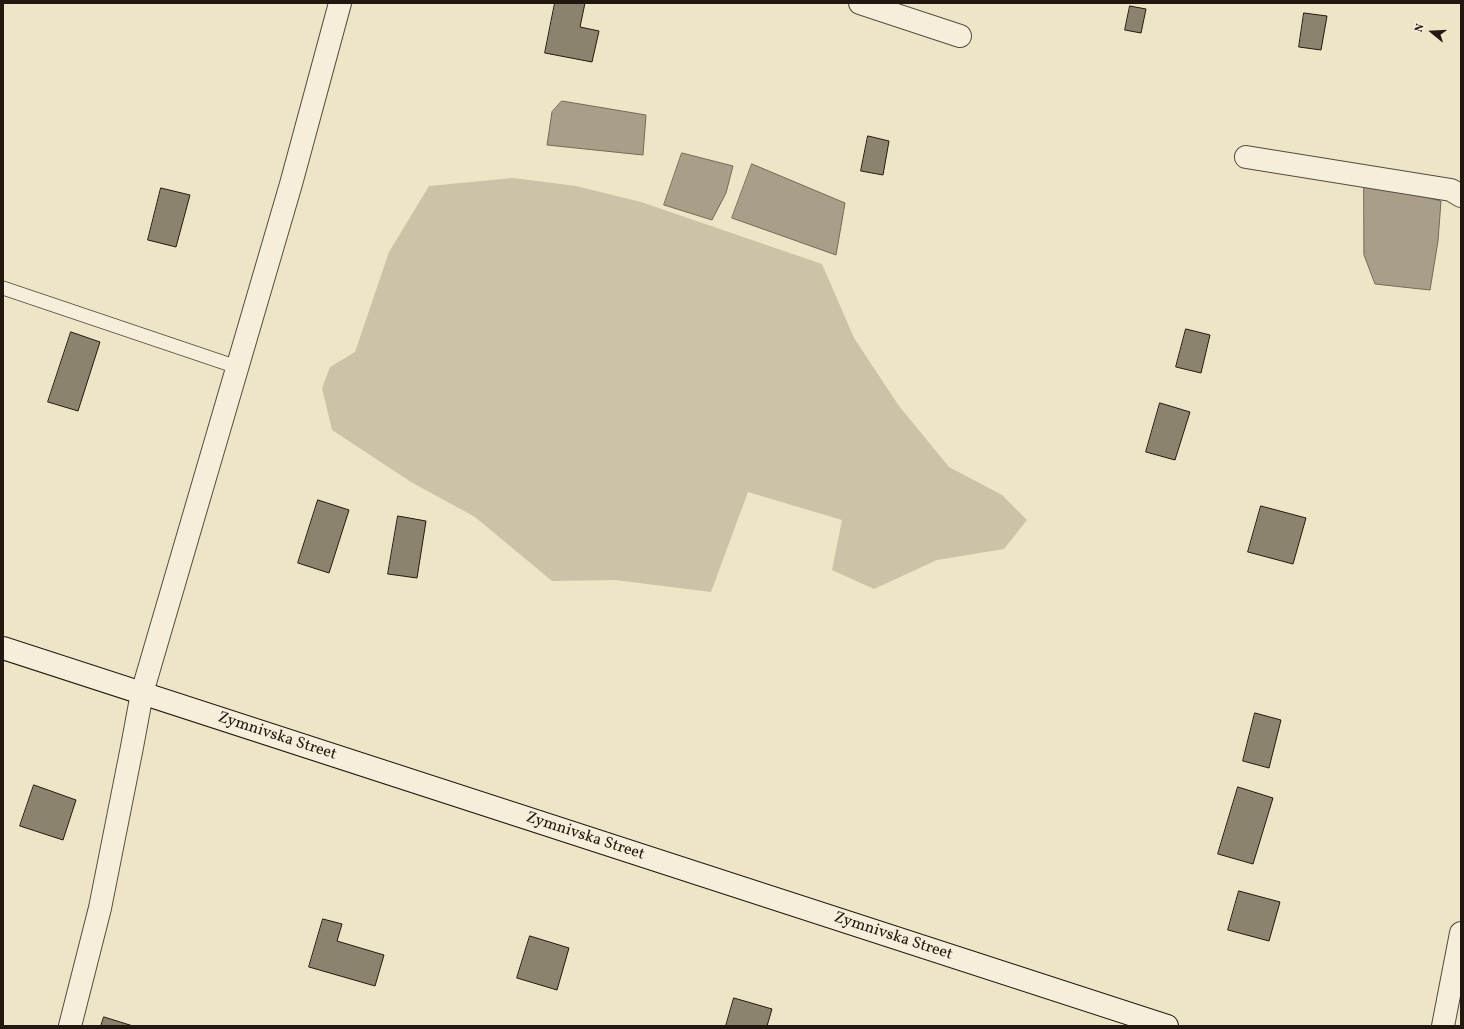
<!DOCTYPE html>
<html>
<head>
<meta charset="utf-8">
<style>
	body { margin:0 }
	#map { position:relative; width:1464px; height:1029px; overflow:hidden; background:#eee5c7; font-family:Vollkorn,serif }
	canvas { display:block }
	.frame { position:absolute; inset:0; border:4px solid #221810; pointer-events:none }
	.north { position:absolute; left:1412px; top:12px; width:40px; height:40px; -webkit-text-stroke:3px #f4eedb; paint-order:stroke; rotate:288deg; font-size:11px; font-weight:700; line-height:16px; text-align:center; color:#221810 }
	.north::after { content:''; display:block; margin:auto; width:14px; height:18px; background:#221810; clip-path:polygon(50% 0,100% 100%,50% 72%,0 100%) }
</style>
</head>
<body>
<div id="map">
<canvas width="1464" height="1029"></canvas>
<div class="frame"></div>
<div class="north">N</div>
</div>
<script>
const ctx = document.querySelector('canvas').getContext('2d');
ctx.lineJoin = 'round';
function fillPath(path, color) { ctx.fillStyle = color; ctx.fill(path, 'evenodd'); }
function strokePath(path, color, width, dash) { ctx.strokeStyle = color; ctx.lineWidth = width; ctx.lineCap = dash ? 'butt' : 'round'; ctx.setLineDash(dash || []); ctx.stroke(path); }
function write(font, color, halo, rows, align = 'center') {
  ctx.font = font + ' Vollkorn,serif'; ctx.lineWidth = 4; ctx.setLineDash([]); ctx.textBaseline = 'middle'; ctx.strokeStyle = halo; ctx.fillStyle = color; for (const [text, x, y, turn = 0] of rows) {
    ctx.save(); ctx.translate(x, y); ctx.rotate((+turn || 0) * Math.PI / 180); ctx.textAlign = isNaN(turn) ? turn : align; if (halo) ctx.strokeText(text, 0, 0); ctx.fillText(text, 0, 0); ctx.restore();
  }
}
fillPath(new Path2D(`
	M513,178L576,186L641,202L822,264L854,338L899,406L949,467L1002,495L1027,520L1004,549L937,560L874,589L832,570L842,520L748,492L711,592L615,580L552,581L475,517L411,482L332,430L322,388L330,367L355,352L389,252L429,186Z`), '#cbc2a8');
const water = new Path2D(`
	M562,101L646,115L643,155L547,145L552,112Z
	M682,153L733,166L726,193L712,220L664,205Z
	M752,164L845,203L836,255L732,218Z
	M1364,182L1441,201L1438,241L1430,290L1375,284L1364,255Z`);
fillPath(water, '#a99f89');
strokePath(water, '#736959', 1);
const building = new Path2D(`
	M555,3H585L580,27L599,31L592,62L545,53Z
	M1130,6L1146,9L1141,33L1125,30Z
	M1304,13L1327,16L1321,50L1299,47Z
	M868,136L889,141L883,175L861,171Z
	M161,188L190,195L176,247L148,240Z
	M1186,329L1210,335L1201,373L1176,367Z
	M71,332L100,342L78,411L48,402Z
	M1160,403L1190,412L1175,460L1146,452Z
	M318,500L349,510L329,573L298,563Z
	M1261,506L1306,518L1293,564L1248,552Z
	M398,516L426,521L417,578L388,574Z
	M1255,713L1281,720L1269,768L1243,761Z
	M34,785L76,800L63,840L20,826Z
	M1238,787L1273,798L1253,864L1218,854Z
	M1239,891L1280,902L1269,941L1228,930Z
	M323,919L342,924L337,941L384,955L375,986L309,967Z
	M530,936L569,948L557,990L517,978Z
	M734,998L772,1009L767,1026H726Z
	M104,1017L133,1026H101Z`);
fillPath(building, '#8c836f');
strokePath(building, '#221810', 1);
const service = new Path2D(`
	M3,288L237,367`);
const minor = new Path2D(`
	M860,3L960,36
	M1246,157L1451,190L1461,196
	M70,1026L100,908L132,747L142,693L291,184L340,3
	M1443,1026L1461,933`);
const secondary = new Path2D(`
	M3,648L1167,1026`);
strokePath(service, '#554b3e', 15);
strokePath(minor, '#554b3e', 24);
strokePath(secondary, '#221810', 24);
strokePath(service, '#f4eedb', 13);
strokePath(minor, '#f4eedb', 22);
strokePath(secondary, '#f4eedb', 22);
write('16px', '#221810', '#f4eedb', [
	["Zymnivska Street",277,737,18],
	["Zymnivska Street",585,837,18],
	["Zymnivska Street",893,937,18]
]);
</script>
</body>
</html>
